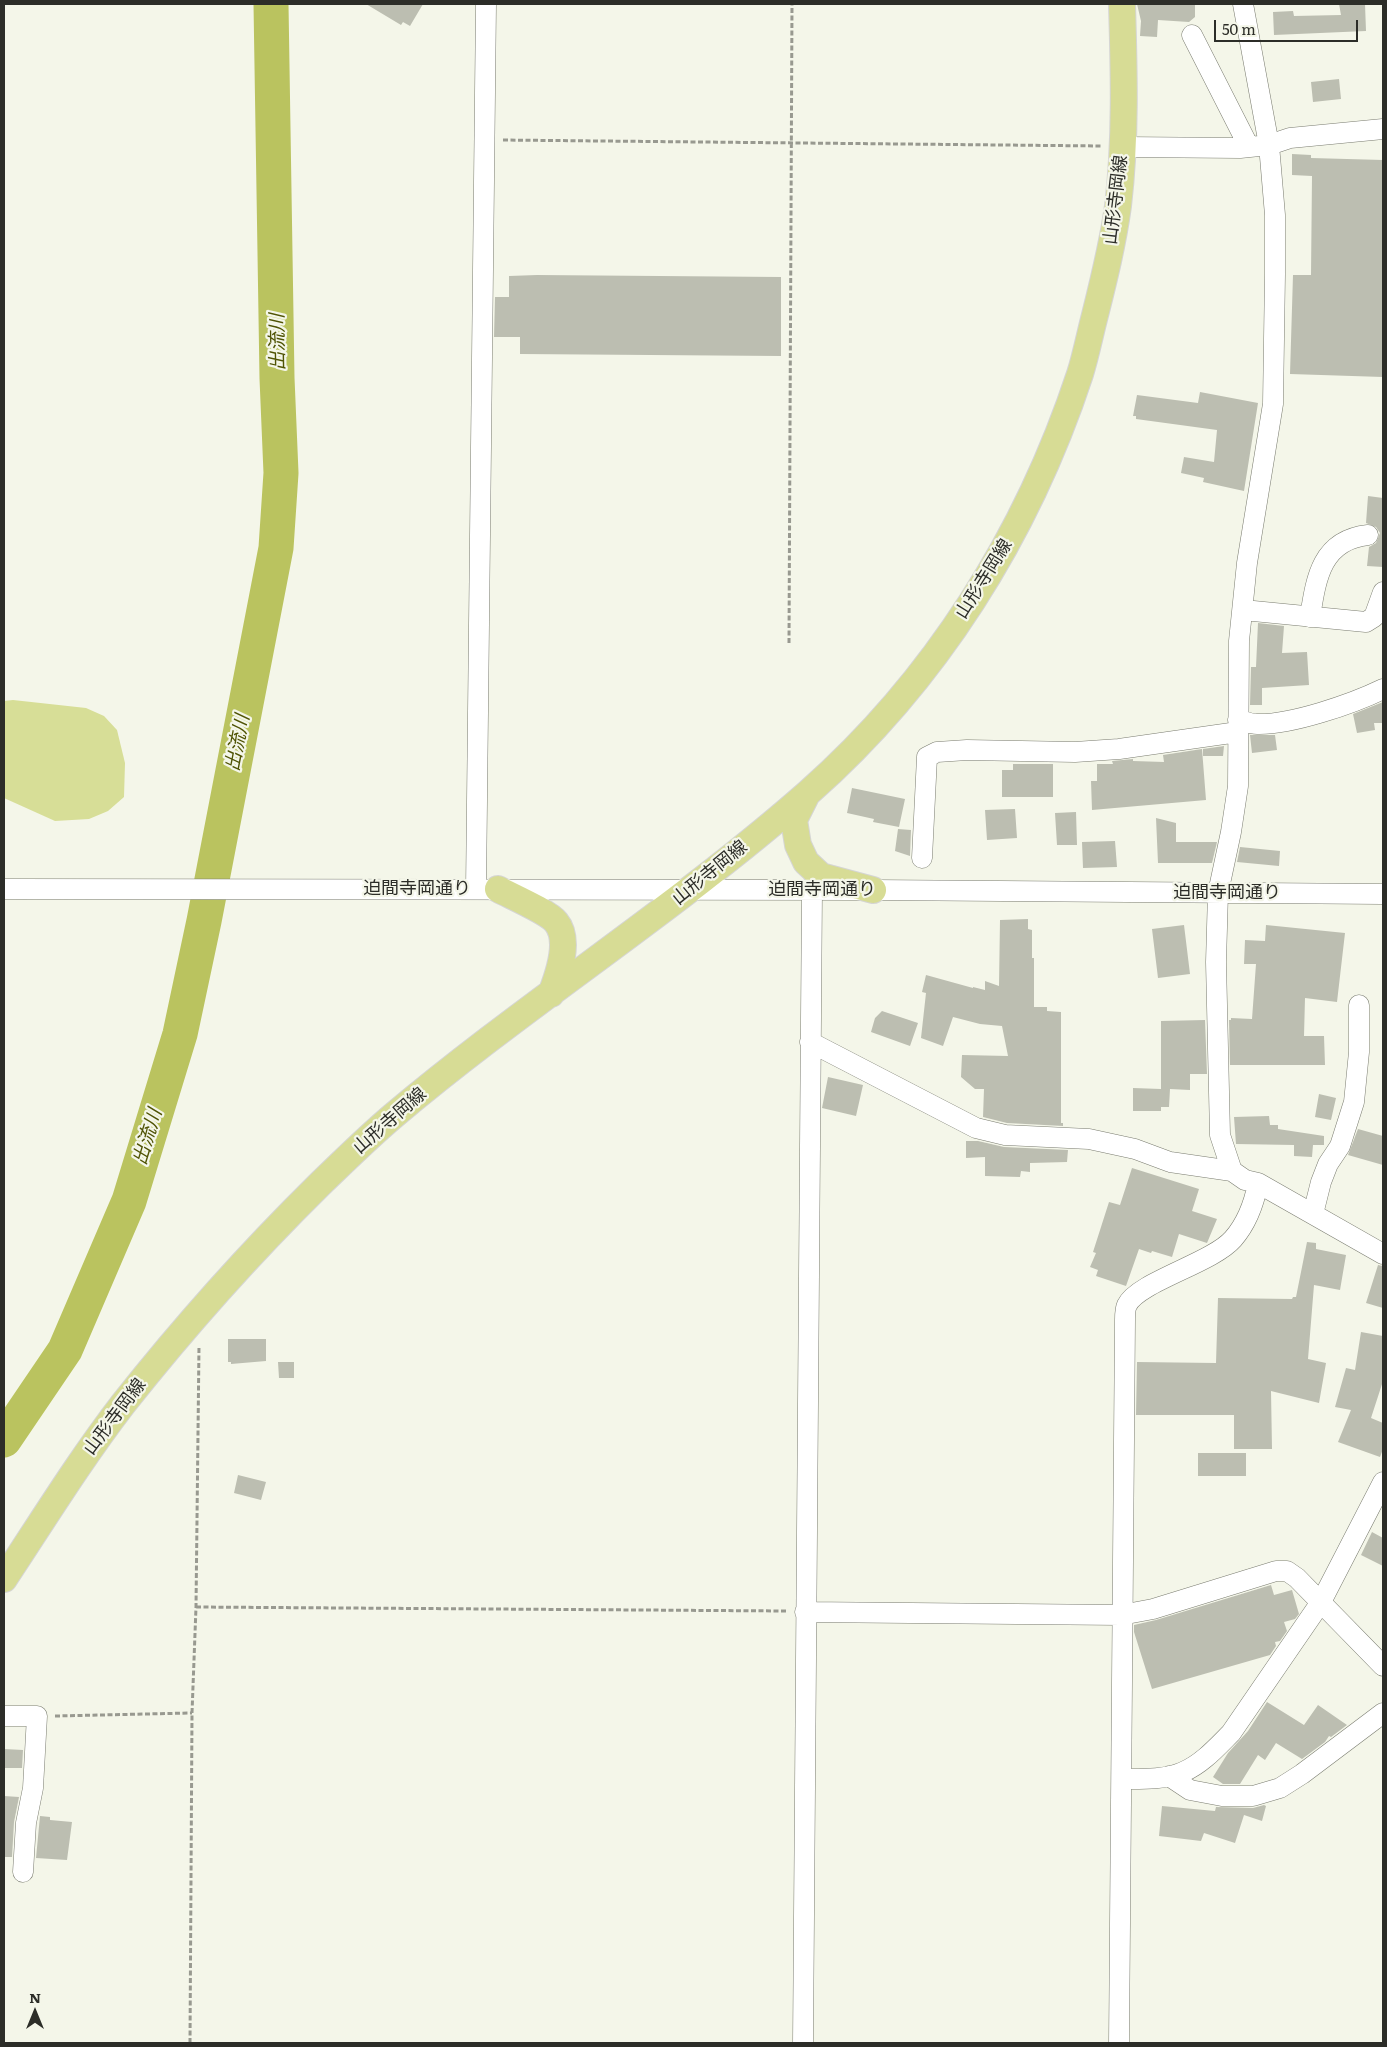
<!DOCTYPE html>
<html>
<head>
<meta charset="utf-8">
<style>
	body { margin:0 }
	#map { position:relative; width:1387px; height:2047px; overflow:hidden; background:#f4f6e9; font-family:Literata,serif }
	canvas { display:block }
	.frame { position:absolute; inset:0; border:5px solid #2c2d28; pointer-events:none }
	.north { position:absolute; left:10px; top:1987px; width:50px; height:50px; -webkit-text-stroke:4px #f4f6e9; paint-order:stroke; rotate:0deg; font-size:14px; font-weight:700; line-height:20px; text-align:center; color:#2c2d28 }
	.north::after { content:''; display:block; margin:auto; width:18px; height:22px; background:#2c2d28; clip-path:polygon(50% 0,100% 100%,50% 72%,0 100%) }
	.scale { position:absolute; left:1214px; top:20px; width:144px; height:22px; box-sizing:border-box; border:2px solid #2c2d28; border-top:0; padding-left:6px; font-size:15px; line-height:18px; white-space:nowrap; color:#2c2d28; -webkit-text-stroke:4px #f4f6e9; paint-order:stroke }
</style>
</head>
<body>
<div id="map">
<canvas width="1387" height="2047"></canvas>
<div class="frame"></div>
<div class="north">N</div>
<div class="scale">50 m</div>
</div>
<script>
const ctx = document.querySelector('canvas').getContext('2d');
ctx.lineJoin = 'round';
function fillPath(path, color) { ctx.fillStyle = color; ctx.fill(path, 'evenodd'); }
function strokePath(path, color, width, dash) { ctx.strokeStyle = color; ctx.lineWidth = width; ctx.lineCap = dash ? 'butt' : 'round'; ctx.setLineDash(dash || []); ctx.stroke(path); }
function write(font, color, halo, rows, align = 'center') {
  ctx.font = font + ' Literata,"Noto Sans JP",serif'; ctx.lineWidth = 4.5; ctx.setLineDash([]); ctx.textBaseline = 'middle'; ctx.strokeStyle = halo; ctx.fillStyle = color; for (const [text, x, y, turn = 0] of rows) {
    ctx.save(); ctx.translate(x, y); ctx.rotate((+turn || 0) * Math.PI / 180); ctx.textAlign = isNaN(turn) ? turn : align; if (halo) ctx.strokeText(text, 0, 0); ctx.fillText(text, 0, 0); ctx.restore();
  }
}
fillPath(new Path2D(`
	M13,700L86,708L104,716L117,730L125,763L124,797L108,811L89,819L55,821L4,798V701Z`), '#d7de97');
strokePath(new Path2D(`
	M4,1440L65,1350L129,1201L180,1034L204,921L276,548L281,473L277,378L271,4`), '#bac35f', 35);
fillPath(new Path2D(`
	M366,4H423L410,26L403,22L401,25Z
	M1137,4H1195V17L1189,22L1158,20L1157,37L1140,36L1141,21Z
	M1339,4H1365L1366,31L1274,35L1273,12L1293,11L1294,16L1341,15Z
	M1339,79L1341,99L1313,102L1311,82Z
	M1292,154L1311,155V158L1383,160V377L1290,374L1293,275H1311L1312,176L1292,175Z
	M537,275L781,277V356L520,354V337H494L495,297H509V276Z
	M1200,392L1258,403L1244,491L1203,482L1204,478L1181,473L1184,457L1214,462L1217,430L1136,419V416H1133L1137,395L1198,403Z
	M1368,496L1383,498V567L1367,566L1369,547L1376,543L1380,533L1376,527L1366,523Z
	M1258,623L1284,626L1282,653L1307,652L1309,685L1262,688V705H1250L1251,667H1256Z
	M1383,702V723H1374L1375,730L1357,733L1353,714Z
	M1250,735H1275L1277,750L1252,753Z
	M1224,746L1223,756H1203V749Z
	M1202,749L1206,800L1092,810L1091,781H1097V764H1113L1112,761L1133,759V761L1164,762L1163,755Z
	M1013,764H1053V797H1002V770H1013Z
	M852,788L905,799L899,827L873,822L874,819L847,813Z
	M1015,809L1017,838L987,840L985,810Z
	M1076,812L1077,845H1057L1055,813Z
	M1156,818L1176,823V842H1217L1212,863H1158Z
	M898,829L911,830L910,856L895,851Z
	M1115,841L1117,867L1083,868L1082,842Z
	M1240,847L1280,851L1279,866L1237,862Z
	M1028,919V929L1032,930V958H1034V1007H1047V1011L1061,1012V1123H1063V1126L1007,1123L983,1117L984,1089H975L961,1077L962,1055L1008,1056L1002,1026L980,1024L953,1017L943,1046L921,1038L926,993L922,992L926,975L973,988V987L985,990V981L999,986L1000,920Z
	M1184,925L1190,974L1158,978L1152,929Z
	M1266,925L1345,933L1337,1002L1305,998L1304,1036H1324L1325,1065H1230L1229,1020H1231V1018L1252,1019L1256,964H1244L1245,940L1265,941Z
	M882,1011L918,1023L910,1046L871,1032L875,1018Z
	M1205,1020L1207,1074H1190V1090L1170,1089L1169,1107H1161V1111H1133V1088L1161,1089V1021Z
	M828,1077L863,1085L856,1116L822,1108Z
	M1319,1094L1336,1098L1331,1120L1315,1117Z
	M1269,1116L1270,1125H1278V1129L1324,1136V1145H1313L1312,1157L1294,1156V1145L1236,1144L1234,1117Z
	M1358,1129L1383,1136V1165L1348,1155Z
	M966,1141H978L1004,1147L1068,1150L1067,1162L1030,1163V1172L1021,1171L1020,1177L985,1176V1157L966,1158Z
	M1132,1168L1199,1189L1192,1211L1217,1219L1207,1243L1179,1234L1172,1257L1152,1251L1151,1253L1139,1249L1126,1286L1096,1276L1098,1270L1090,1267L1096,1253L1093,1252L1109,1202L1120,1205Z
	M1307,1242L1316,1243V1249L1346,1255L1340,1290L1314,1285L1308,1359L1326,1363L1319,1403L1271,1391L1272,1449H1234V1415H1136L1137,1362L1216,1363L1218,1298L1292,1299L1293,1297H1296Z
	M1378,1265L1383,1266V1308L1366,1303Z
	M1361,1332L1383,1336V1381L1371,1418L1383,1423V1449L1380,1457L1338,1442L1351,1410L1335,1407L1346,1368L1355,1370Z
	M228,1339H266V1361L231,1364V1362H228Z
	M278,1362H294V1378H279Z
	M1198,1453H1246V1476H1198Z
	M238,1475L266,1482L261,1500L234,1493Z
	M1372,1532L1383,1538V1566L1361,1555Z
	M1271,1585L1274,1595L1292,1590L1299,1614L1295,1619L1284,1622L1287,1631L1280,1641L1275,1642L1276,1646L1270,1655L1152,1689L1134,1632V1625L1156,1620Z
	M1267,1702L1304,1725L1318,1705L1347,1725L1331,1737L1329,1736L1325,1742L1302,1759L1276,1743L1265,1760L1258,1755L1240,1784H1223L1213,1777L1228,1753L1248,1731Z
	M4,1749L23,1750L22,1768H4Z
	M4,1796L19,1797L14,1822L12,1857H4Z
	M1264,1805L1266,1806L1262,1821L1244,1815L1235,1843L1204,1833L1201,1841L1159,1836L1162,1806L1215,1811L1216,1807L1253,1808Z
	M40,1816L50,1817V1820L72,1822L67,1860L36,1858Z`), '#bcbeb1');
const minor = new Path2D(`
	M1192,35L1249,147
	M1123,147L1240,148L1269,145L1290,138L1383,129
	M1243,610L1366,622L1374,617L1383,592
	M1310,617C1316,579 1321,540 1368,535
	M1238,720C1244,721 1250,724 1257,724C1291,725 1352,704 1383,689
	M922,858L927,757L937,752L967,750L1075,752L1119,749L1238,732
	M4,889L873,890L1383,894
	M476,889L486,4
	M810,1042L976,1128L1005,1135L1089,1139L1135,1149L1170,1162L1232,1171L1245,1180L1258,1183L1383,1254
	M1232,1171L1220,1135L1216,962L1218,893L1231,832L1238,786L1239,641L1247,563L1273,404L1275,274V215L1269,145L1243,4
	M1313,1214L1321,1182L1328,1164L1340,1146L1354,1102L1359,1052V1005
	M805,1612L1121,1615L1153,1609L1276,1571H1287L1297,1578L1383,1666
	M4,1716H37L33,1788L26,1823L23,1872
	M1169,1776L1190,1790L1222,1796H1253L1280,1788L1302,1774L1383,1713
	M1122,1779C1141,1779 1165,1780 1183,1772C1202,1764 1217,1747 1231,1733L1321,1602L1383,1482
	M803,2043L812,890
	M1119,2043L1125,1320C1125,1316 1125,1309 1127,1305C1138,1282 1212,1263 1233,1239C1247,1223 1254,1204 1258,1183`);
const major = new Path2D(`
	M807,794L794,820L798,845L806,862L821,876L873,890
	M498,889C511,896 548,912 556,922C571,940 558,976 551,994
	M4,1579C43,1520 80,1460 123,1404C184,1327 249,1254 319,1185C343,1162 367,1138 393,1116C527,1003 676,909 808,793C935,681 1027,535 1080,374C1086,355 1090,334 1095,315C1104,279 1113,243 1118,206C1126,139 1124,71 1122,4`);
strokePath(minor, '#7a7c70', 21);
strokePath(major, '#d5d5d4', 28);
strokePath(new Path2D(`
	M503,140L1102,146
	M789,643L792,4
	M196,1607L788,1611
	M55,1716L192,1713
	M190,2043L192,1713L196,1607L199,1346`), '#989990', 3, [5, 2.5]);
strokePath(minor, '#fff', 20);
strokePath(major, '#d7dc95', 26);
write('18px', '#2c2d28', '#f4f6e9', [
	["山形寺岡線",1116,200,-83],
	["山形寺岡線",984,579,-58],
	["山形寺岡線",710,873,-39],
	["迫間寺岡通り",417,889],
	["迫間寺岡通り",822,890],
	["迫間寺岡通り",1227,893],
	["山形寺岡線",390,1121,-41],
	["山形寺岡線",115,1417,-53]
]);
write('italic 19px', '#4f5304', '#f4f6e9', [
	["出流川",278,342,-91],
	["出流川",238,743,-79],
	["出流川",148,1137,-73]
]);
</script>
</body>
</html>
